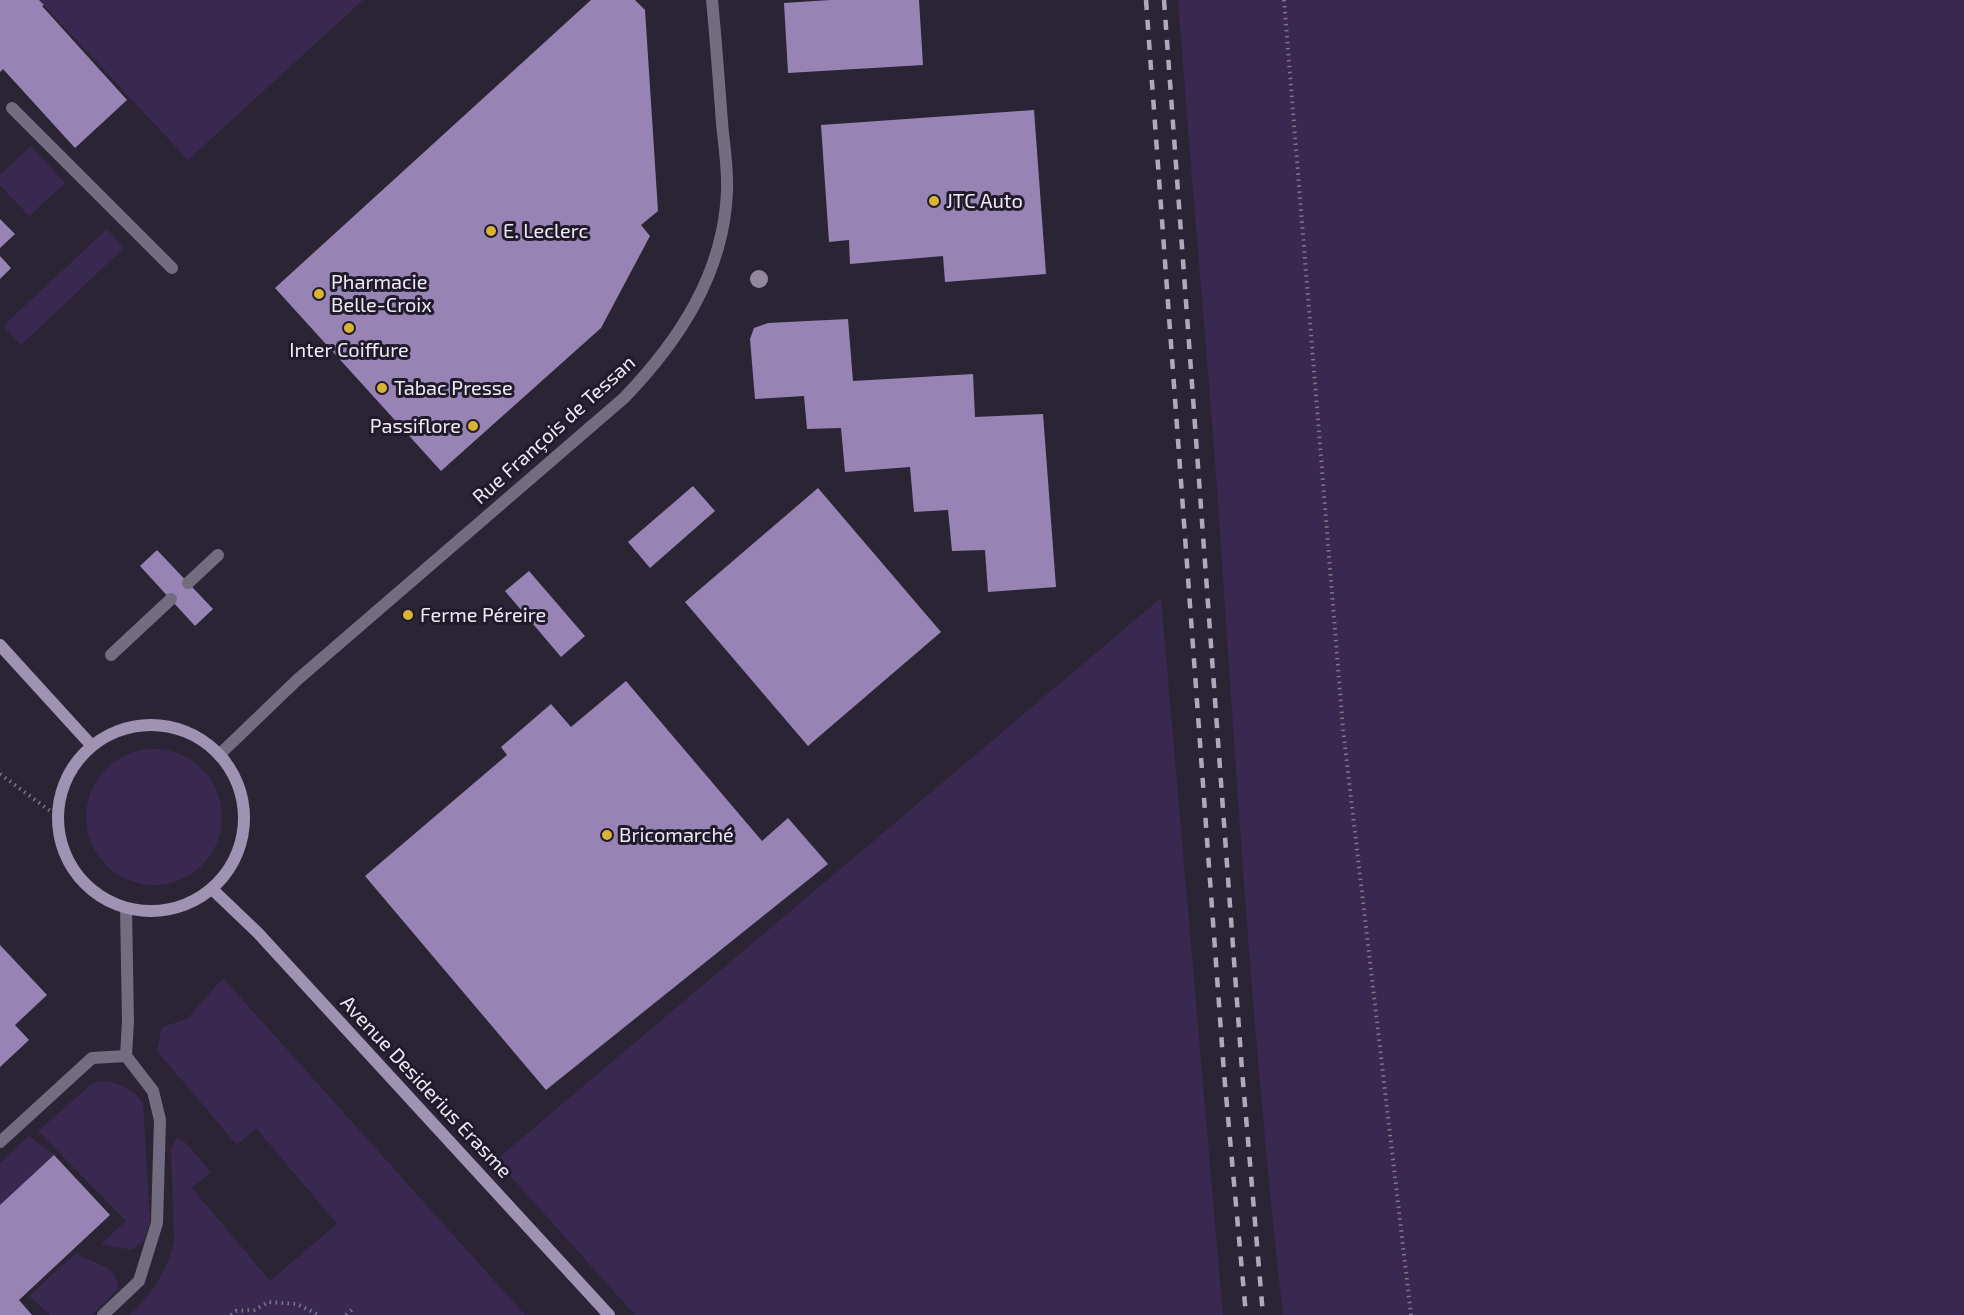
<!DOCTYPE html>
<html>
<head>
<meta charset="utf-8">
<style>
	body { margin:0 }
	canvas { display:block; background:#2a2435 }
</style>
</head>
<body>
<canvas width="1964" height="1315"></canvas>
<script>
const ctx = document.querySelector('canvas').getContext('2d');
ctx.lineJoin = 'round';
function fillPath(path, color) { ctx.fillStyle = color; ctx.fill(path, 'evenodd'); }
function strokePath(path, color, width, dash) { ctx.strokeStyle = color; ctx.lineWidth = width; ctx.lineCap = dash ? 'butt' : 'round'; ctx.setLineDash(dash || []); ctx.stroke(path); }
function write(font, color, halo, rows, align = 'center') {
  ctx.font = font + ' "Exo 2",sans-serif'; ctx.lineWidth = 6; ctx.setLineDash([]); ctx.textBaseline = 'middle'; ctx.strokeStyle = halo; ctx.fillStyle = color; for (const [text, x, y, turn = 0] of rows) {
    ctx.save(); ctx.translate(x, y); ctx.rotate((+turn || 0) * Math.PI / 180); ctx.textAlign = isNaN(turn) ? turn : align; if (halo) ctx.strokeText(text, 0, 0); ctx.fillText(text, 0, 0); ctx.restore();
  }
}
fillPath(new Path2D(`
	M39,0H363L188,160Z
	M1178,0H1964V1315H1283C1252,1040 1236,765 1217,489C1205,326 1190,163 1178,0Z
	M31,146L65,183L29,216L0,185V175Z
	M107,229L124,248L21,345L3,326Z
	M1161,598L1223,1315H635L496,1160Z
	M86 817a68 68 0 1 1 136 0a68 68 0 1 1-136 0Z
	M223,978L525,1315H130C153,1294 167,1271 174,1241L171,1148L177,1138L184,1141L211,1172L192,1188L270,1281L337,1224L256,1128L237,1145L157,1051L162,1027L187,1019Z
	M107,1081C123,1085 133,1089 143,1103L150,1223L144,1240L132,1250L101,1244L126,1221L38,1131L93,1083Z
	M29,1136L54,1155L0,1205V1163Z
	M76,1253C92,1265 118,1263 118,1289L92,1315H50L29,1296Z`), '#392850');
fillPath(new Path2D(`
	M0,0H39L44,5L42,6L127,100L75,148L3,69L0,72Z
	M591,0H635L645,10L658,211L641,225L650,236L601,328L441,471L275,288Z
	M830,0H919L923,65L788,73L784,3Z
	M1034,110L1046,274L945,282L943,256L850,264L849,240L829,242L821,125Z
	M0,219L15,234L0,248Z
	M0,256L11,268L0,279Z
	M848,319L853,381L973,374L975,417L1043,414L1056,587L988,592L985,550L952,551L948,510L914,512L910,467L845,472L841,428L807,429L804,396L755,399L750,339L754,328L768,323Z
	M693,486L715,511L650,568L628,542Z
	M818,488L941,632L808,746L685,602Z
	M157,550L213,609L195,626L140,566Z
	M529,571L585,636L561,657L505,591Z
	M626,681L762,841L788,818L828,864L546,1090L365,876L507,755L501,747L551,704L571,727Z
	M0,945L47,995L15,1025L29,1040L0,1067Z
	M54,1155L110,1215L19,1300L32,1315H0V1205Z`), '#9784b4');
strokePath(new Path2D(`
	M1284,0L1343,729L1411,1315
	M0,774L57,816
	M231,1315L236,1311L254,1310L269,1302L297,1304L319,1315
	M346,1315L355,1307`), '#7d7887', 4, [1.5, 4.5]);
strokePath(new Path2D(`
	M12,108L172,268
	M188,583L218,555
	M111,655L171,599
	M0,1142L92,1058L126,1056L128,1021L126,908
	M103,1315L139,1281L157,1223L160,1120L153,1091L126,1056`), '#746c81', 12);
strokePath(new Path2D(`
	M219,755L297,680L624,398C679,341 724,273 727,191C728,168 724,145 722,123C719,82 716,41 712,0`), '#746c81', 12);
strokePath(new Path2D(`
	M0,645L92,746
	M58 818a93 93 0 1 1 186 0a93 93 0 1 1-186 0Z
	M212,889L258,933L609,1315`), '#9f93b4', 12);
strokePath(new Path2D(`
	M1146,0L1224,1073L1246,1315
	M1164,0L1242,1070L1263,1315`), '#aeaab7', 4.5, [10, 10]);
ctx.fillStyle = '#9188a0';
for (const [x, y] of [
	[759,279]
]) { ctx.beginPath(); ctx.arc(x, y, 9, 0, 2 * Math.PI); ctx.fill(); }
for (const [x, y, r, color] of [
	[934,201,6,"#d9b334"],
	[491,231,6,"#d9b334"],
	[319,294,6,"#d9b334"],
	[349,328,6,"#d9b334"],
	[382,388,6,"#d9b334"],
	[473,426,6,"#d9b334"],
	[408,615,6,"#d9b334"],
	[607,835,6,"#d9b334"]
]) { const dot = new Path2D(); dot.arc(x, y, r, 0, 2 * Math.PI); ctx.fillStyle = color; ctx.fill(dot); strokePath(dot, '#211a2b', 2); }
write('20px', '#eeeaf6', '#211a2b', [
	["JTC Auto",946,201],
	["E. Leclerc",503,231],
	["Pharmacie",331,282],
	["Belle-Croix",331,305],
	["Inter Coiffure",349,350,"center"],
	["Tabac Presse",394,388],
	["Passiflore",461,426,"right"],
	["Ferme Péreire",420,615],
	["Bricomarché",619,835]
], 'left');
write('20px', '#eeeaf6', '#211a2b', [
	["Rue François de Tessan",554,430,-42],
	["Avenue Desiderius Erasme",426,1087,47]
]);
</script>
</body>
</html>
